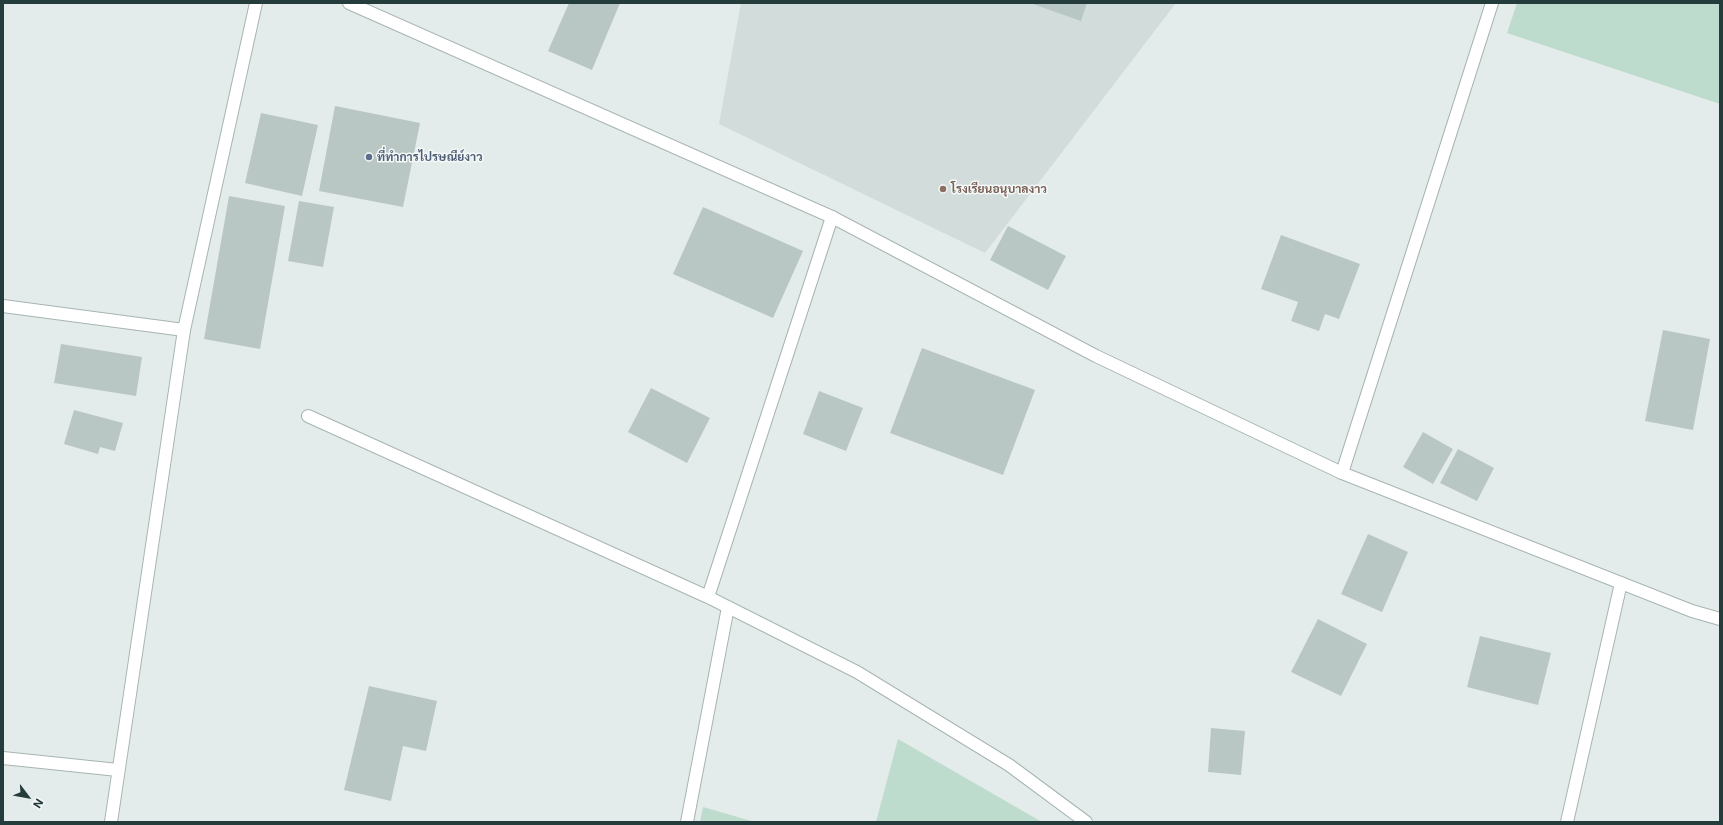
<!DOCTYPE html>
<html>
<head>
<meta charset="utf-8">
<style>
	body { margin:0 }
	#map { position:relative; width:1723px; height:825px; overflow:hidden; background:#e4eceb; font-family:Inter,sans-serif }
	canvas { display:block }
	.frame { position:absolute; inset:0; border:4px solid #243d3c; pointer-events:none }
	.north { position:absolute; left:8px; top:777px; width:40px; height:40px; -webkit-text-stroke:3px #f4f9f8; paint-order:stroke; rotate:122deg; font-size:11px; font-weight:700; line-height:16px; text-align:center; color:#243d3c }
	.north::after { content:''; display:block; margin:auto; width:14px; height:18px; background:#243d3c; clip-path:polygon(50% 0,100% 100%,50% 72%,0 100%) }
</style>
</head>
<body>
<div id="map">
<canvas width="1723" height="825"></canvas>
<div class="frame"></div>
<div class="north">N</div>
</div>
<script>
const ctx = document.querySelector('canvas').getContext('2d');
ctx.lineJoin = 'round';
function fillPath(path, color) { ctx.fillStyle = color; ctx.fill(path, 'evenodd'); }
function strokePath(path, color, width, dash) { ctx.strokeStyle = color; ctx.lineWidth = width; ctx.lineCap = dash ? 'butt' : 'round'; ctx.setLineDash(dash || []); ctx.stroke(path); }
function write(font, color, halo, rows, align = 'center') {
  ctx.font = font + ' Inter,Sarabun,sans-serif'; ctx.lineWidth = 3; ctx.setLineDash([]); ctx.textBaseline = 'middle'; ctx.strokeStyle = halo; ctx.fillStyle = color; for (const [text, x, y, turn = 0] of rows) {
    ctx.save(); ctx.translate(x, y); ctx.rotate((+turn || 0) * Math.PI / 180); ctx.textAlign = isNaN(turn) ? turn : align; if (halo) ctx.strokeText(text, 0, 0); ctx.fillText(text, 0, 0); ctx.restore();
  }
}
fillPath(new Path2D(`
	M741,3H1176L985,253L719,124Z`), '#d2dcda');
fillPath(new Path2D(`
	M1517,3H1720V104L1507,33Z
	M898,739L1042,822H876Z
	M703,807L755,822H700Z`), '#bedccd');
fillPath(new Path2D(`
	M569,3H620L592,70L548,51Z
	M1030,3H1087L1081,21Z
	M335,106L420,123L403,207L319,191Z
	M261,113L318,125L302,196L245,183Z
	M229,196L285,206L260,349L204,339Z
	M299,201L334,207L323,267L288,261Z
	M703,207L803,251L773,318L673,274Z
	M1008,226L1066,256L1048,290L990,260Z
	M1281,235L1360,264L1339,319L1325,314L1319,331L1291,321L1298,302L1261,289Z
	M1663,330L1710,339L1693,430L1645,421Z
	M61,344L142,357L136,396L54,383Z
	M922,348L1035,390L1003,475L890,433Z
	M651,388L710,418L687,463L628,432Z
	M819,391L863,408L846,451L803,434Z
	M74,410L123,423L115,451L100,447L98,454L64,444Z
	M1423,432L1453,449L1433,484L1403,467Z
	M1458,449L1494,468L1477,501L1440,483Z
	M1368,534L1408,552L1382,612L1341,594Z
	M1318,619L1367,644L1341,696L1291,672Z
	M1480,636L1551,653L1538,705L1467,687Z
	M369,686L437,701L426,751L403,746L391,801L344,790Z
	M1211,728L1245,731L1241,775L1208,772Z`), '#b9c7c4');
const minor = new Path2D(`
	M3,306L184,330
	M308,416L708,597L857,672L1009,765L1086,822
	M1342,473L1492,3
	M708,597L832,217
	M3,758L118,770
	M687,822L728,607
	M1567,822L1621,583`);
const tertiary = new Path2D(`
	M349,3L832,217L1096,356L1342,473L1692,611L1720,619
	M111,822L184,330L256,3`);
strokePath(minor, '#a7b4b3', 14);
strokePath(tertiary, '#a7b4b3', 14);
strokePath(minor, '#fff', 12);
strokePath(tertiary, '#fff', 12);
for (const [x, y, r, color] of [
	[369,157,4,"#5c6f8a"],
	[943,189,4,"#8d6e63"]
]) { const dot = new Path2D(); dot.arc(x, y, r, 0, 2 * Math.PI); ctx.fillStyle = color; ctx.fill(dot); strokePath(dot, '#f4f9f8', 1.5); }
write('bold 12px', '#4e5e75', '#f4f9f8', [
	["ที่ทำการไปรษณีย์งาว",377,157]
], 'left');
write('bold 12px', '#785e54', '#f4f9f8', [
	["โรงเรียนอนุบาลงาว",951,189]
], 'left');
</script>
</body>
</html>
